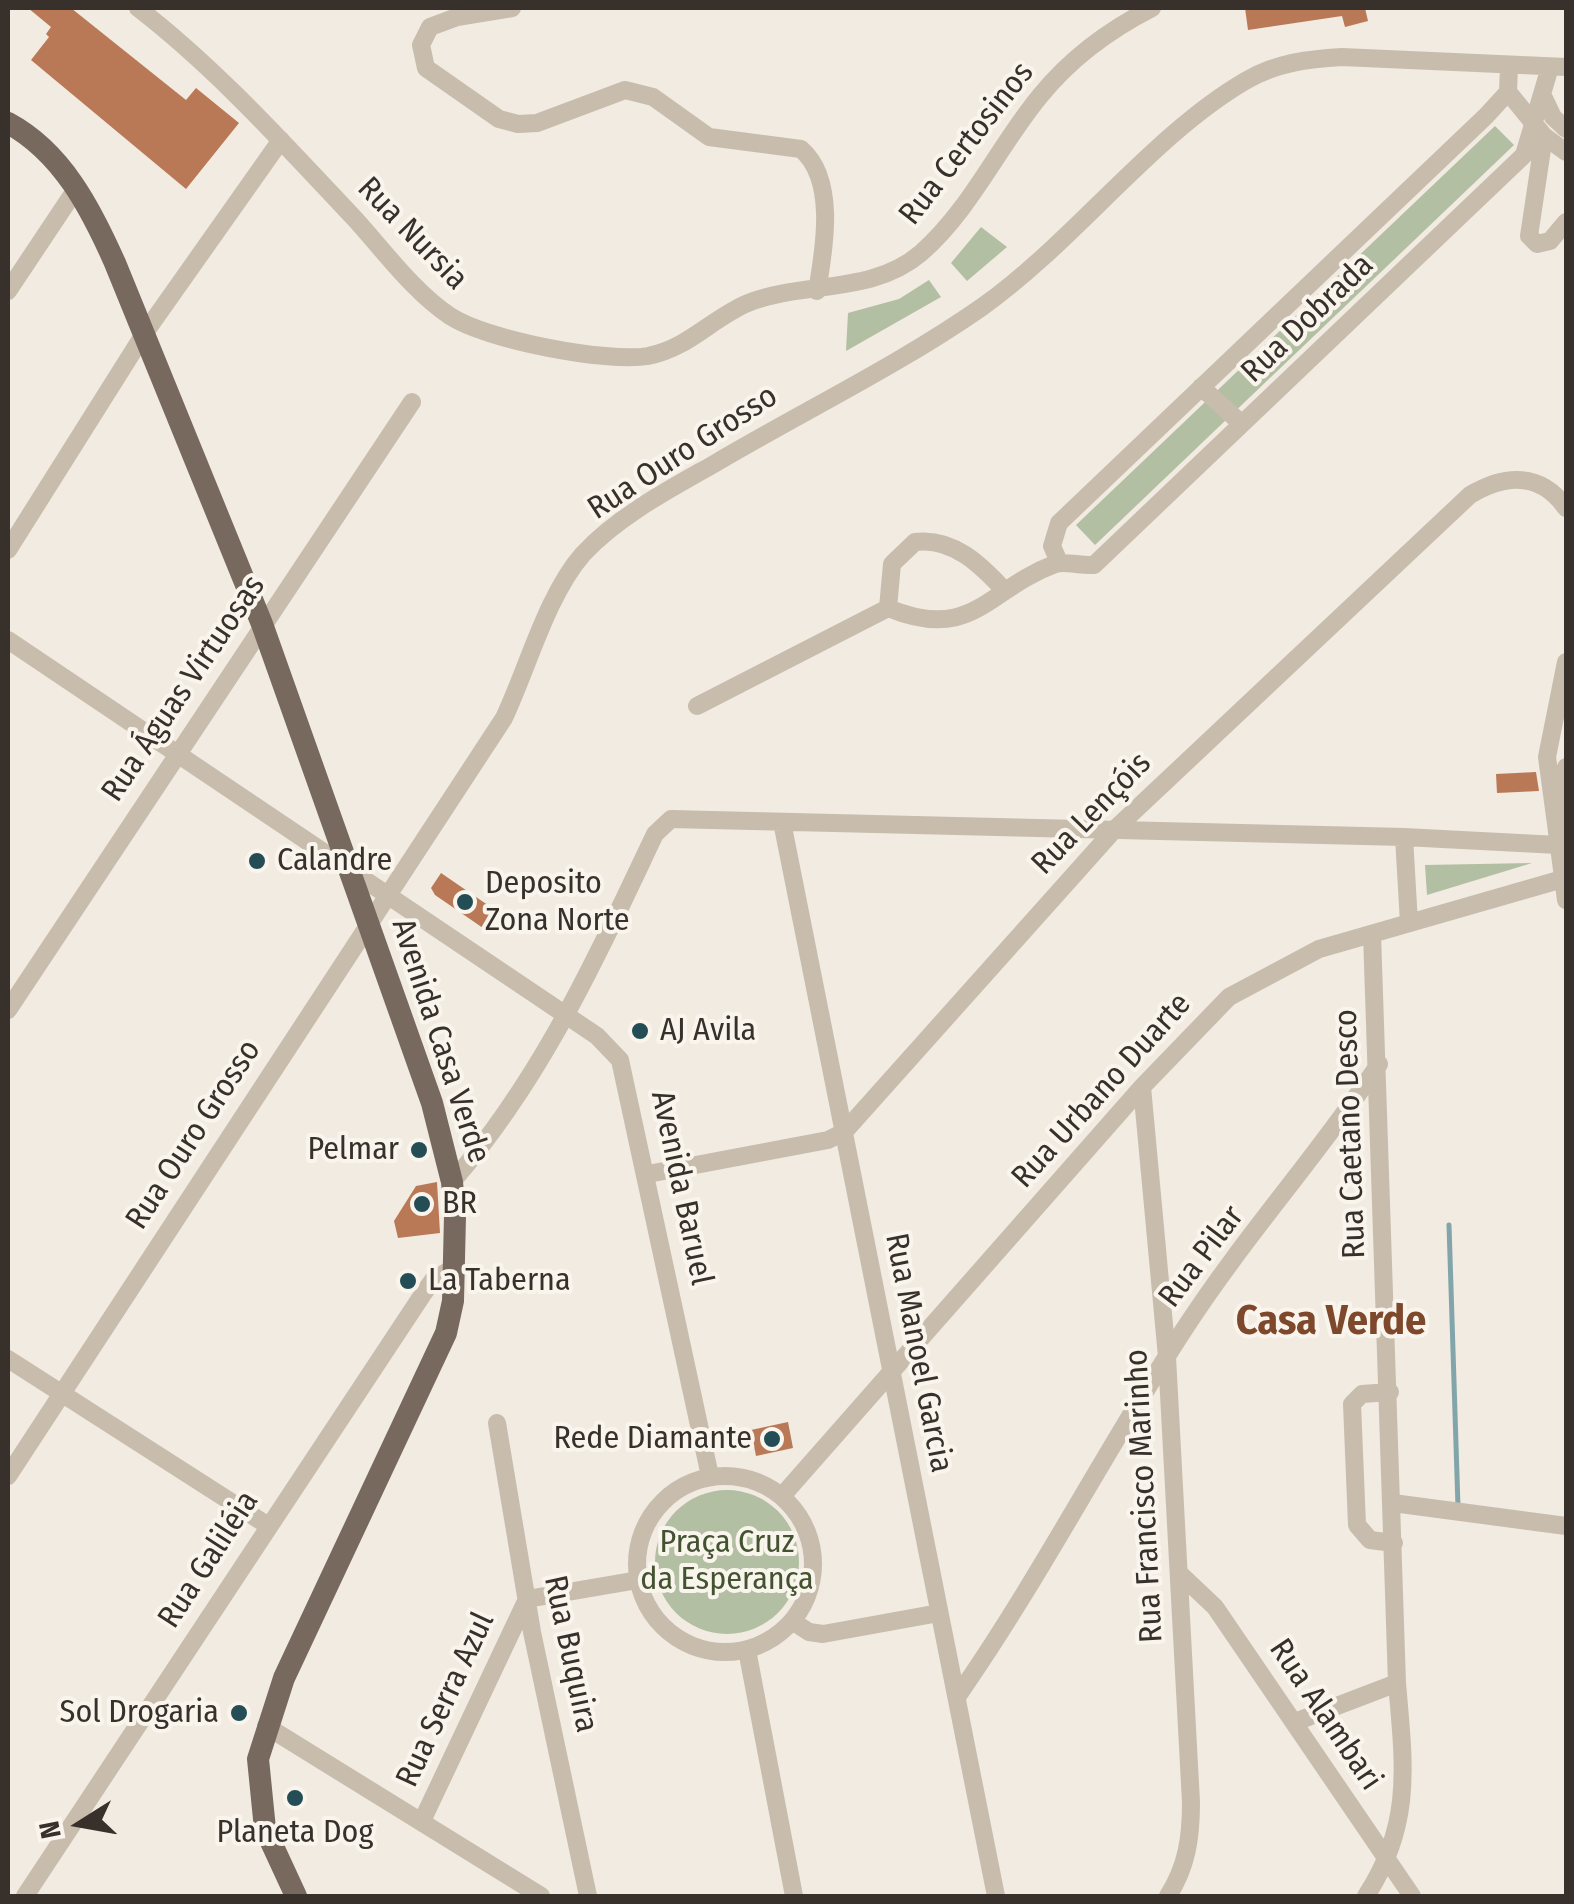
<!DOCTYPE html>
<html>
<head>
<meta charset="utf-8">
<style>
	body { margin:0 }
	#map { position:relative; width:1574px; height:1904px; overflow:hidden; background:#f1ebe1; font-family:"Fira Sans Condensed",sans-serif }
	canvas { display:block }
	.frame { position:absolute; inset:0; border:10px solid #37302b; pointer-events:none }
	.north { position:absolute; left:30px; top:1774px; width:100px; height:100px; -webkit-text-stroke:8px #f9f5ed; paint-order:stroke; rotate:259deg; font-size:28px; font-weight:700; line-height:40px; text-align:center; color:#37302b }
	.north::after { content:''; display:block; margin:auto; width:35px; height:45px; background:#37302b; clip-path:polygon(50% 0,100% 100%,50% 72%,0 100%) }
</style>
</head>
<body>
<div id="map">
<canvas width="1574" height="1904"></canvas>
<div class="frame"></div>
<div class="north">N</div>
</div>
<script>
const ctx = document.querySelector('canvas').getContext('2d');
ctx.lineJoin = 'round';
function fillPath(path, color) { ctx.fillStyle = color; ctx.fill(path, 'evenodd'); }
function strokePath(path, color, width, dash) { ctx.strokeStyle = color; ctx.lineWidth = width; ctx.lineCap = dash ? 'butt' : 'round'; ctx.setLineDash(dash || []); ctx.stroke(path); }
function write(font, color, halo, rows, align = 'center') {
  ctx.font = font + ' "Fira Sans Condensed",sans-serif'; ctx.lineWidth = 8; ctx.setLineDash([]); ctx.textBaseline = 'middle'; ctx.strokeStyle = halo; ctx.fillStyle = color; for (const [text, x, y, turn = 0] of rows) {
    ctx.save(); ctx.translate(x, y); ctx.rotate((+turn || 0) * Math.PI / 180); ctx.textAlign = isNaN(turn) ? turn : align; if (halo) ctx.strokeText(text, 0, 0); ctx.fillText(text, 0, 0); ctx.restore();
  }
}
fillPath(new Path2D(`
	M1495,126L1514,145L1095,545L1076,525Z
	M981,227L1007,247L967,281L951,263Z
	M929,280L941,297L846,351L848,313L899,299Z
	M1532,863L1427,895L1425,865Z
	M655 1562a72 72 0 1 1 144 0a72 72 0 1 1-144 0Z`), '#b2bfa2');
strokePath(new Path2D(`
	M1449,1225L1458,1507`), '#82a5ab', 5);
fillPath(new Path2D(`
	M28,8H71L186,100L196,88L239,123L186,189L31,60L49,37L46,34L51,27Z
	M1245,8H1365L1368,21L1345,27L1342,16L1248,30Z
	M1536,772L1539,791L1497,793L1496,774Z
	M441,873L495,910L483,928L435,895L431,888Z
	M437,1182L440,1233L398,1238L394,1221L416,1186Z
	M788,1422L793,1448L756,1456L751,1430Z`), '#ba7956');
strokePath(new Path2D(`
	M138,8C217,69 286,146 355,219C384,251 414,292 450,316C486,340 607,363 648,356C689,348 712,318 748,303C803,281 872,295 921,253C971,209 998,147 1040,96C1070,59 1109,30 1152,8
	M512,8L457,17L430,27L421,45L426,68L499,119L518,124L537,123L625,90L653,97L709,137L801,149C837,180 824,250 817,291
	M1508,92L1544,136L1566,152
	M1543,96L1553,117L1566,129
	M1544,136L1529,236L1537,244L1550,241L1566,222
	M8,291L76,189
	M1201,387L1242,424
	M8,550L144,334L281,140
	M1059,562L1052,546L1059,523L1486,116L1508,92L1509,66
	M888,608C973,643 987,589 1055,564C1064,561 1082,566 1094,565L1524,155L1550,67
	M888,608L892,564L915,542C953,537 981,565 1005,591
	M8,640L597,1036L620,1060L710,1476
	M697,706L888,608
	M1566,767L1556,824L1566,900
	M782,822L996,1896
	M1556,824L1547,757L1566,662
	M1404,837L1409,923
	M8,1010L412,402
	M1142,1087L1167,1357L1191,1802C1191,1838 1187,1866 1168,1896
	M648,1174L828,1140L844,1132L1114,830L1470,495C1505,474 1541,472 1566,508
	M452,1182C544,1075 595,960 655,834L671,819L1404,837L1558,845
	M8,1359L267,1525
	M1390,1392L1362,1394L1352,1404L1357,1525L1370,1540L1394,1543
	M497,1423L532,1632L588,1896
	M8,1476L504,718C528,667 547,595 583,554C618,516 670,489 714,464C802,412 899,365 982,307C1074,242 1153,134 1247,80C1276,63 1308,59 1342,57L1566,67
	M637 1564a88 88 0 1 1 176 0a88 88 0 1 1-176 0Z
	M782,1496L1142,1087L1229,997L1319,949L1566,878
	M1393,1503L1566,1526
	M1180,1574L1215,1607L1412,1896
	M792,1621L809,1632L823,1634L939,1613
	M747,1650L794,1896
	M957,1697C1040,1578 1106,1449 1185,1328C1244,1237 1318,1155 1379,1064
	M1295,1722L1397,1683
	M266,1726L541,1896
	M422,1821L527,1599L638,1580
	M25,1896L423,1294L433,1280L455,1267
	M1366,1896C1413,1824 1404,1765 1397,1683L1372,934`), '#c8bcad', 18);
strokePath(new Path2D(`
	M8,123C62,152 91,209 115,263L262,624L432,1103L452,1182L455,1216L453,1301L446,1333L284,1678L258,1759L265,1829L296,1896`), '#78695e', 22);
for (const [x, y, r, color] of [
	[257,861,10,"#254d55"],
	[465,902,10,"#254d55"],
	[640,1031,10,"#254d55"],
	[419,1150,10,"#254d55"],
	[422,1204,10,"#254d55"],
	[408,1281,10,"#254d55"],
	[772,1439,10,"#254d55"],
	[239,1713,10,"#254d55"],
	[295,1798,10,"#254d55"]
]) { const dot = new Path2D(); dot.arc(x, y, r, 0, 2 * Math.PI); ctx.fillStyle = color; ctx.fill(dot); strokePath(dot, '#f9f5ed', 4); }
write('32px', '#37302b', '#f9f5ed', [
	["Rua Certosinos",967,144,-52],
	["Rua Nursia",412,234,46],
	["Rua Dobrada",1308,319,-44],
	["Rua Ouro Grosso",683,453,-33],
	["Rua Águas Virtuosas",184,689,-56],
	["Rua Lençóis",1092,814,-46],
	["Avenida Casa Verde",440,1041,72],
	["Rua Urbano Duarte",1102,1091,-48],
	["Rua Caetano Desco",1351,1134,-92],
	["Rua Ouro Grosso",194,1135,-57],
	["Avenida Baruel",681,1188,78],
	["Rua Pilar",1202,1257,-53],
	["Rua Manoel Garcia",918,1353,79],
	["Rua Francisco Marinho",1145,1496,-93],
	["Rua Galiléia",209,1560,-57],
	["Rua Buquira",570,1654,78],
	["Rua Serra Azul",446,1700,-65],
	["Rua Alambari",1325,1715,56]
]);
write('32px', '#37302b', '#f9f5ed', [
	["Calandre",277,861],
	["Deposito",485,884],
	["Zona Norte",485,921],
	["AJ Avila",660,1031],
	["Pelmar",399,1150,"right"],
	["BR",442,1204],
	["La Taberna",428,1281],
	["Rede Diamante",752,1439,"right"],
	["Sol Drogaria",219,1713,"right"],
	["Planeta Dog",295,1833,"center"]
], 'left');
write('32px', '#435331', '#f9f5ed', [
	["Praça Cruz",727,1543],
	["da Esperança",727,1580]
]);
write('bold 42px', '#7e482c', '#f9f5ed', [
	["Casa Verde",1331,1322]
]);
</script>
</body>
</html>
